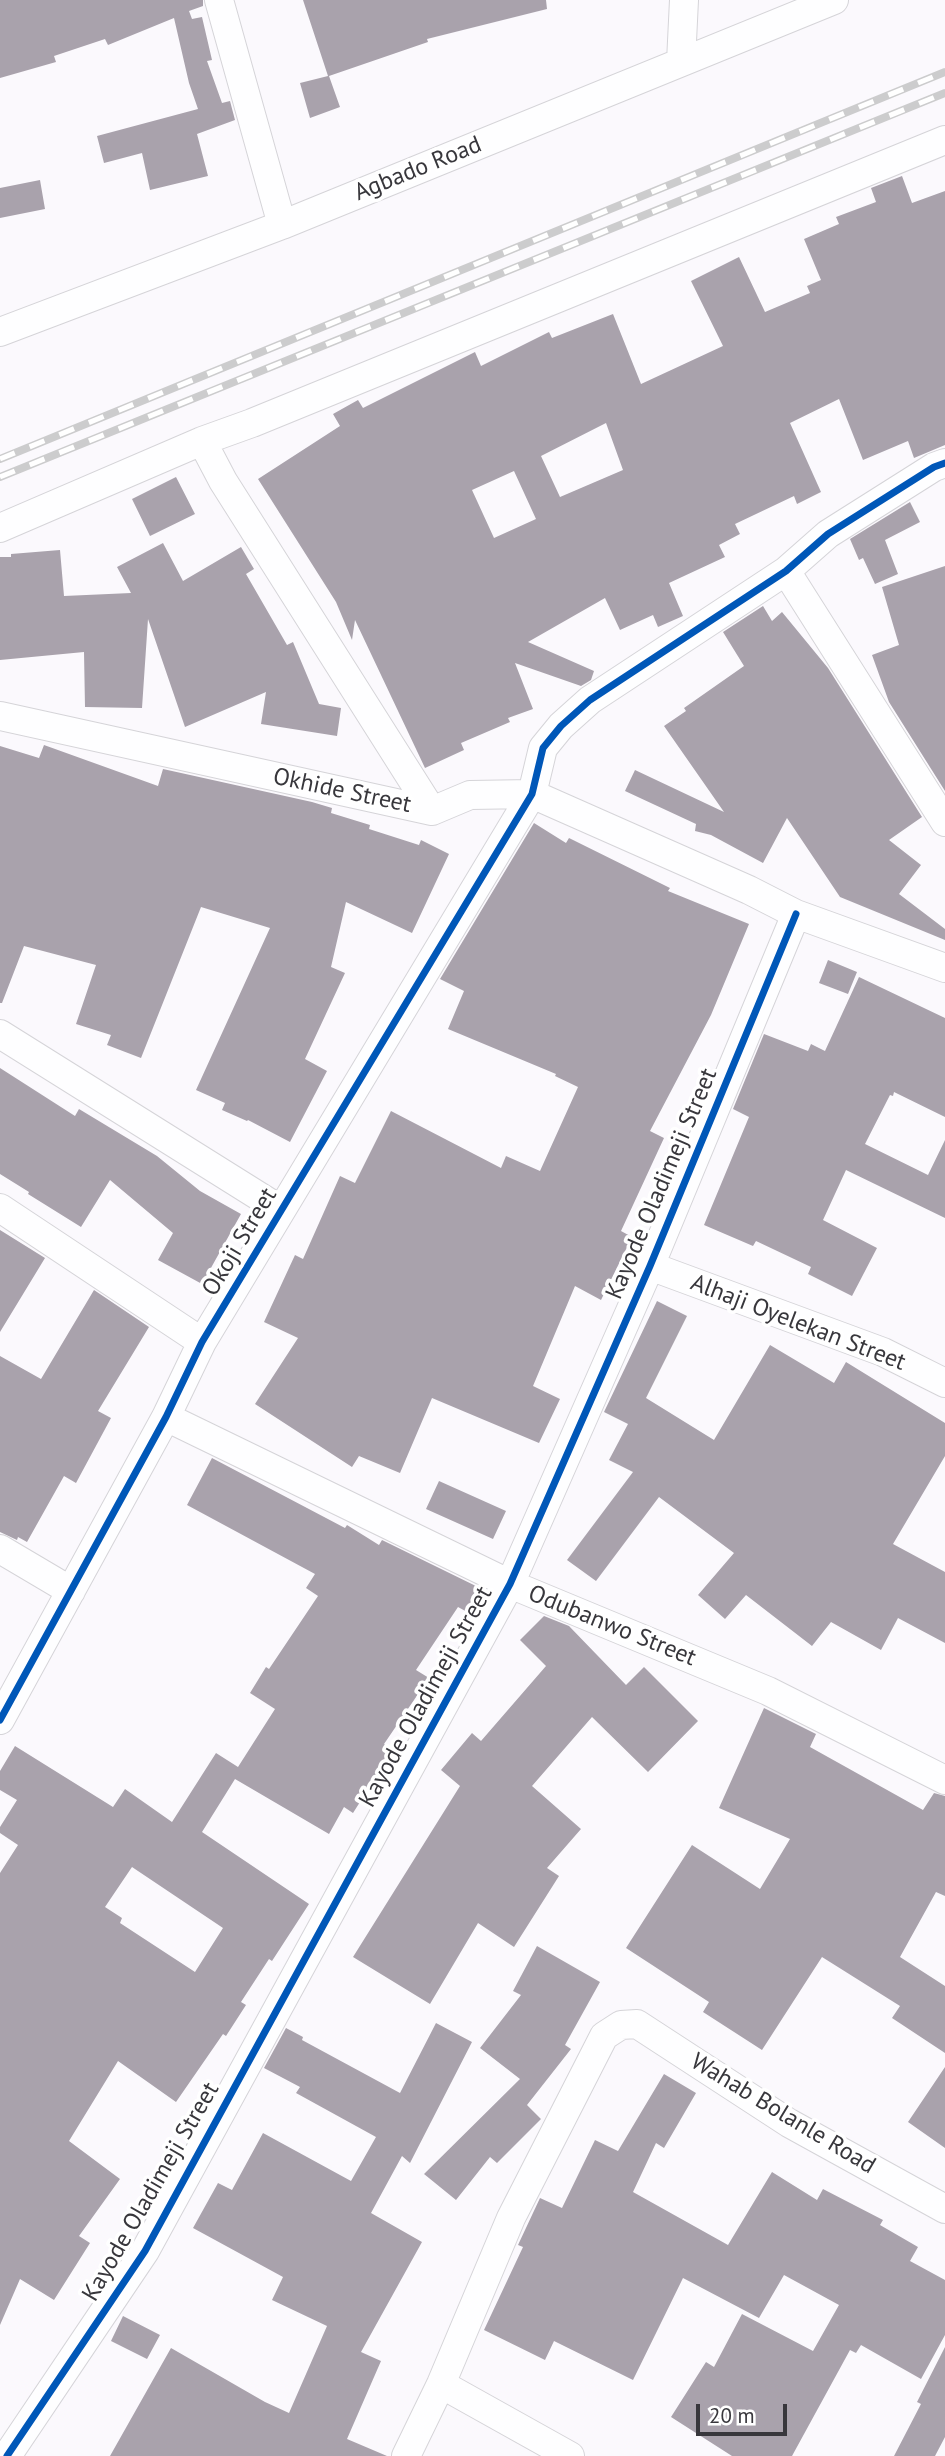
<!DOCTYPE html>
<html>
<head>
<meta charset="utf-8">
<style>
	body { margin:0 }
	#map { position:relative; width:945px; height:2456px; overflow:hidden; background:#fbf9fd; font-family:"PT Sans",sans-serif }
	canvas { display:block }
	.scale { position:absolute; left:696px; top:2404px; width:91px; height:32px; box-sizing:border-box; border:4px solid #38373c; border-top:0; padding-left:9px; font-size:21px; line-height:24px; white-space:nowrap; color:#38373c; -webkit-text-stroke:5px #fff; paint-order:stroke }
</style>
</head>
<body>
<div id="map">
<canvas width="945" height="2456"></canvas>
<div class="scale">20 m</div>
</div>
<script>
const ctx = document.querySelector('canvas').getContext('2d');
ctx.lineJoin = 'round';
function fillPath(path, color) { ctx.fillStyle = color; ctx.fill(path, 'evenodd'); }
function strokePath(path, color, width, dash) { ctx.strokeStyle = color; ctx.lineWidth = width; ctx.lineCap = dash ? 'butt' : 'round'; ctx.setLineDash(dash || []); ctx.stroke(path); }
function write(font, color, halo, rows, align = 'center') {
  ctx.font = font + ' "PT Sans",sans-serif'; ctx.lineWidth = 7; ctx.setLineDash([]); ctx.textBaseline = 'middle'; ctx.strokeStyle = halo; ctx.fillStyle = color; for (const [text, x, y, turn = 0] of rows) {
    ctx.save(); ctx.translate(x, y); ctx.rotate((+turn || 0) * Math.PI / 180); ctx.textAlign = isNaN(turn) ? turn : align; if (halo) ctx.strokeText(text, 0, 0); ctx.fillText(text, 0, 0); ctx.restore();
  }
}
fillPath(new Path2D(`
	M0,0H203V6L189,11L192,19L202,17L212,60L207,61L222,103L230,101L235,120L197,134L208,176L150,190L142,153L104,163L97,136L198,109L189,83L174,18L108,45L105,39L54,56L56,62L0,78Z
	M303,0H546L547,9L427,39L428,42L329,76L340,107L310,118L300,83L328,76Z
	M902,176L912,203L945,191V445L914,458L908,441L863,460L839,399L790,423L821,492L797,504L794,496L735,524L740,534L719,545L725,557L669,583L683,616L658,627L653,615L620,630L605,598L528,642L594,671L591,680L581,686L515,663L533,709L508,718L510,722L461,743L464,750L425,768L355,620L352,640L336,602L258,479L340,426L333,414L358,400L363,408L475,352L481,366L549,332L552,338L613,314L641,384L723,346L691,281L739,257L765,312L810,293L807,286L821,280L804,239L839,224L836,217L876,202L871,188ZM606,423L623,470L560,497L541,456ZM514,471L536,519L494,538L472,490Z
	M40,180L45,209L0,218V188Z
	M176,477L195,514L150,536L132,499Z
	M910,502L920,522L885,540L898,574L875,584L863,558L859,560L850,539Z
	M163,543L183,581L241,547L254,569L246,574L287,645L293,642L319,704L341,708L337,736L261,724L266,692L185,727L148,619L142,708L85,707L84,652L0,660V557H11V554L60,550L64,596L131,593L117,567Z
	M945,566V791L889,702L872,655L899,645L882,587Z
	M763,606L772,621L782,612L828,668L922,817L889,840L921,865L899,894L945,929V940L840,897L787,818L763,863L711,835L695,831L696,824L625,791L635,770L724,812L664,726L686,711L684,708L744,666L723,632Z
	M44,745L158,786L163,769L312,802L332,808L331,813L370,825L369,829L419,845L421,840L449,854L412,933L346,902L331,967L345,973L305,1059L327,1071L290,1142L248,1120L247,1121L222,1110L225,1103L196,1090L270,928L201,907L141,1058L107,1045L111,1035L76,1024L96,965L24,946L2,1003H0V746L39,758Z
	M534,823L566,843L569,838L670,888L668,891L749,924L711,1015L650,1131L664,1138L621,1231L632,1237L601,1300L575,1286L533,1386L560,1399L539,1443L432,1398L400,1473L359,1456L352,1467L255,1404L298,1338L264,1322L295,1255L303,1259L340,1176L355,1183L391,1111L501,1168L506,1156L540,1171L578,1087L555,1076L556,1074L448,1029L464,991L440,979Z
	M828,960L857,972L848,994L819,983Z
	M859,977L945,1018V1117L894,1092L893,1096L890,1095L865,1144L928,1175L945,1140V1218L846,1170L823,1220L877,1248L852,1296L808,1274L811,1267L756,1241L753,1246L704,1225L749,1117L733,1109L764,1034L808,1051L811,1044L825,1051Z
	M0,1068L75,1116L79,1109L157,1156L200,1191L241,1214L202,1284L158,1260L173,1233L110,1180L81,1227L28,1194L29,1192L0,1174Z
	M0,1230L45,1258L0,1332Z
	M94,1290L149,1327L98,1411L111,1418L76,1483L64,1476L27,1542L18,1537L17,1540L0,1532V1356L41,1379Z
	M657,1301L687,1316L646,1398L714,1440L770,1345L834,1383L846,1362L945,1423V1456L893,1544L945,1572V1643L898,1618L881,1650L831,1622L812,1646L746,1595L725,1619L698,1595L734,1553L659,1497L596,1581L567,1560L633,1472L609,1460L628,1424L604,1412Z
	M212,1458L345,1528L347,1525L379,1545L382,1540L482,1589L469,1613L458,1607L416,1670L429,1678L384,1744L393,1750L353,1813L344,1807L329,1834L235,1779L202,1832L309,1904L272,1961L269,1959L241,2002L246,2005L226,2036L223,2034L176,2102L118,2061L69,2141L120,2179L79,2236L90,2243L54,2300L20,2279L0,2325V1873L18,1845L0,1833V1827L17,1800L0,1790V1771L15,1746L113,1807L125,1789L172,1822L216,1753L238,1767L275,1709L250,1693L266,1667L269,1669L318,1596L306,1588L315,1574L187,1505ZM132,1867L223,1928L195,1972L120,1923L122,1918L105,1907Z
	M439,1481L506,1511L493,1539L426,1509Z
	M544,1616L569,1626L626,1685L644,1667L698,1721L648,1772L592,1717L532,1786L581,1829L547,1868L559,1876L514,1947L478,1923L430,2004L353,1957L460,1786L441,1770L472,1733L481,1741L546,1666L520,1640Z
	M764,1708L816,1734L810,1747L923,1810L934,1793L945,1796V1896L936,1892L900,1957L945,1986V2053L892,2018L900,2006L822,1957L762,2050L703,2012L709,2002L626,1948L692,1845L760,1889L790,1839L719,1808Z
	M537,1946L600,1982L565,2045L571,2049L527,2105L541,2119L497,2163L490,2157L456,2200L424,2174L520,2079L480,2048L521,1995L513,1991Z
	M436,2023L472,2042L410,2163L402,2156L371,2213L422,2242L361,2352L381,2361L347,2439L387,2456H110L171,2348L265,2402L289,2413L327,2326L272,2300L283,2277L193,2228L218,2183L232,2190L263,2133L351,2181L376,2137L296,2093L300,2087L264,2068L286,2028L303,2037L302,2040L400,2093Z
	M945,2067V2148L908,2122Z
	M664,2074L696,2093L664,2148L656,2143L633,2192L728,2245L772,2172L817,2200L823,2189L883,2220L880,2225L918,2247L910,2261L945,2280V2335L921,2379L861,2345L856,2353L850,2350L792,2456H732L671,2417L706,2362L714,2367L742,2314L813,2351L839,2305L784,2275L759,2318L683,2278L633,2380L554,2341L545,2360L484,2330L523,2247L518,2245L540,2198L562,2208L595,2140L618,2151Z
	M123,2316L160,2335L147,2359L111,2341Z
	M945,2347V2437L935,2456H894L921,2404L917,2402Z`), '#a9a2ac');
const street = new Path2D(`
	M219,0L282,225
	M681,62L684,0
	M0,332L282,225L834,0
	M202,441L223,481L432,811
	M0,528L202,441L252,423L945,140
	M786,571L945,822
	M0,716L432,811L470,795L532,794L749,890L796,914L945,968
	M0,1034L281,1210
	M0,1208L202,1342
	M650,1266L883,1352L945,1383
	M166,1417L510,1584L768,1691L945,1780
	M0,1549L71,1591
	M0,1720L166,1417L202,1342L532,794L543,748L561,726L590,700L786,571L828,534L934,467L945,463
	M441,2384L570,2456
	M7,2456L145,2251L510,1584L650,1266L796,914
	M406,2456L441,2384L511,2218L604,2036L621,2025L637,2024L789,2123L945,2209`);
strokePath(street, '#d5d4d8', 30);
strokePath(street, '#fefeff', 28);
const rail = new Path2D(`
	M0,459L945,72
	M0,477L945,93`);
strokePath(rail, '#cccccd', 8);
strokePath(rail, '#fff', 5, [16]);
strokePath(new Path2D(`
	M0,1720L166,1417L202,1342L532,794L543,748L561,726L590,700L786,571L828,534L934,467L945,463
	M7,2456L145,2251L510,1584L650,1266L796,914`), '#0057b8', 7);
write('24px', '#38373c', '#fff', [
	["Agbado Road",418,169,-22],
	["Okhide Street",342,791,12],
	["Kayode Oladimeji Street",662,1184,-67],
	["Okoji Street",240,1242,-59],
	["Alhaji Oyelekan Street",798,1323,21],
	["Odubanwo Street",612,1626,22],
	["Kayode Oladimeji Street",426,1697,-61],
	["Wahab Bolanle Road",783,2114,31],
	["Kayode Oladimeji Street",151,2192,-60]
]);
</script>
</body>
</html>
